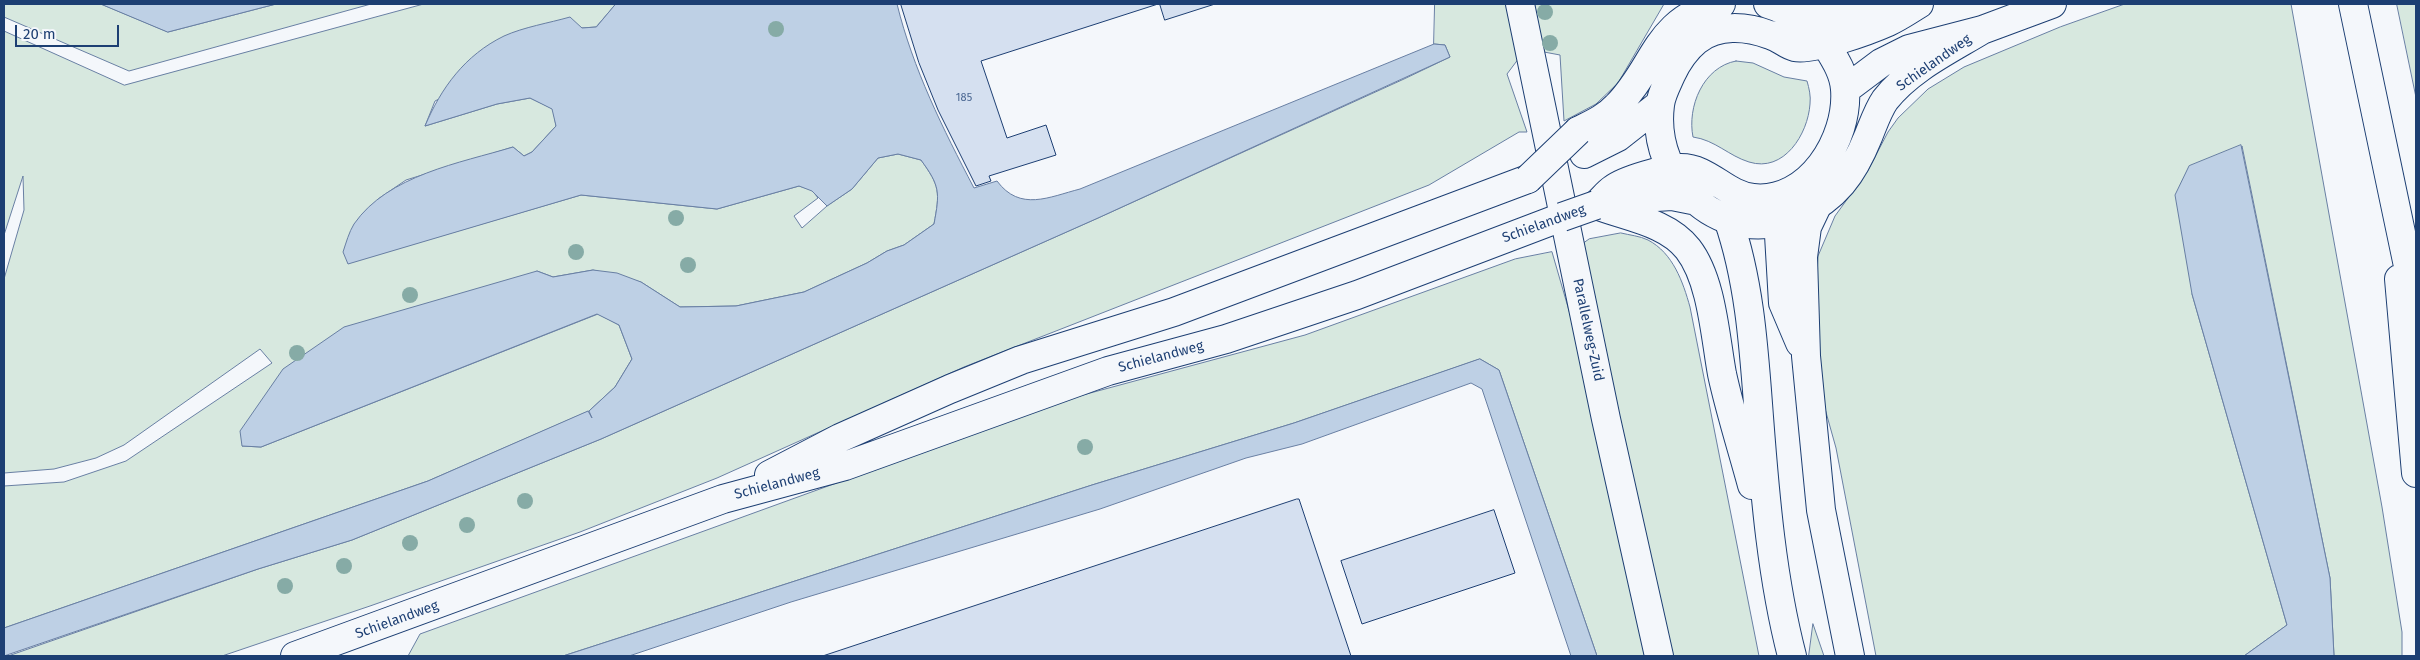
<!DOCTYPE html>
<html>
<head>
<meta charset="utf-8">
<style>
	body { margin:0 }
	#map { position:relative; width:2420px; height:660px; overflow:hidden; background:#f4f7fb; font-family:"Fira Sans",sans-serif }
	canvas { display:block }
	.frame { position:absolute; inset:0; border:5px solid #1d3f73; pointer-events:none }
	.scale { position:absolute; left:15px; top:25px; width:104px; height:22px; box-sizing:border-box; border:2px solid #1d3f73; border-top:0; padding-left:6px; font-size:15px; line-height:18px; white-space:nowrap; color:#1d3f73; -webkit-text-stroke:4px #f4f7fb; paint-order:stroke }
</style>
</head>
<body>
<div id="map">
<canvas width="2420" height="660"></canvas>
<div class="frame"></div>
<div class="scale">20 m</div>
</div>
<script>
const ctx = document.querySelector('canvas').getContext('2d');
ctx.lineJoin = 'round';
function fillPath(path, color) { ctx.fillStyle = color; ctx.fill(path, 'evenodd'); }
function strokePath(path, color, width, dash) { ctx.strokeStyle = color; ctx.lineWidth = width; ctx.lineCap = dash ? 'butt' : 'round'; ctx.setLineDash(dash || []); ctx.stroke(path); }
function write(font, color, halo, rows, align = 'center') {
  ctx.font = font + ' "Fira Sans",sans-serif'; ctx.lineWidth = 4; ctx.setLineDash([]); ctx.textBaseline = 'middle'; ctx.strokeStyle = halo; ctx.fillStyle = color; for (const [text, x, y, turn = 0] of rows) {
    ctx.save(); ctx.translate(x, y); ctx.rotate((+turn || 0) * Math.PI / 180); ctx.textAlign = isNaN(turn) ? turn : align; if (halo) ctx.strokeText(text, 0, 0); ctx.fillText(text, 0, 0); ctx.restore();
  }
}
const green = new Path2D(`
	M4,4H101L168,32L276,4H371L129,71L4,17Z
	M424,4H616L596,27L582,28L435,101L425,126L497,104L530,98L553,109L556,126L532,152L524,156L513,147L406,180L378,199L348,263L581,195L717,209L799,186L812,190L818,198L794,216L802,228L827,206L852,189L878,158L898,154L921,160C940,186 940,192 934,224L904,245L887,251L867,263L804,292L736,306L680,307L641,282L593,270L553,277L537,271L242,446L261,447L598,314L619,325L632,359L615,387L589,411L428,481L4,628V486L64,482L126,461L272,363L260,349L124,445L96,458L54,469L4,473V279L24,210L23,176L4,235V31L124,85Z
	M1435,4H1507L1519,58L1507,74L1527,132H1519L1429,185L964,367L717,478L580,532L370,606L222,656H8L258,569L352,540L601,439L1098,218L1404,79L1450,57L1445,45L1434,44Z
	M1535,4H1664L1618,83L1596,104L1564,121L1560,55L1544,52Z
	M2125,4H2291L2382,507L2402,632V656H2334L2330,578L2242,146L2192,294L2287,625L2244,656H1876L1836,448L1822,398L1816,296L1818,256L1835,216L1867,172L1888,132L1898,118L1928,89L1964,67L2060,27Z
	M2397,4H2416V97Z
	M1736,61L1753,63L1784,77L1807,81C1809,88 1811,96 1810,104C1808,134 1784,173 1749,162C1729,156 1715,140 1693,137C1687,107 1703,67 1736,61Z
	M1621,233C1629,235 1640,236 1648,240C1673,253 1683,282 1690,307L1759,656H1672L1582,244L1589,239Z
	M1552,252L1572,321L1645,656H1597L1499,370L1480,359L1294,423L1092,485L563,656H408L420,634L1068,399L1305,335L1515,259Z
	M1813,624L1824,656H1809Z`);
fillPath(green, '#d7e8df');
strokePath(green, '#687fa3', 1);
const water = new Path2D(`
	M101,4H276L168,32Z
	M616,4H897C913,69 943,129 974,188L997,181C1020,212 1049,197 1080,189L1434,44L1445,45L1450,57L1098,218L601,439L352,540L258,569L4,656V628L428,481L588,411L592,418L589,411L615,387L632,359L619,325L597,314L261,447L242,446L240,431L283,369L344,327L537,271L553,277L593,270L617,273L641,282L680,307L736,306L804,292L867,263L887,251L904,245L934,224C940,192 940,186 921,160L898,154L878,158L852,189L827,206L812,191L799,186L717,209L581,195L348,264L343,252C346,243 349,232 354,224C388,175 460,163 513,147L524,156L532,152L556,126L552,109L530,98L497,104L425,126C441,88 465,55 504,36C524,27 549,23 570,17L582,28L596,27Z
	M2241,145L2330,578L2334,656H2244L2287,625L2192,294L2175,195L2189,166Z
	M1480,359L1499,370L1597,656H1571L1482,389L1471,383L1302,444L1246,458L1100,509L791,602L629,656H563L1092,485L1294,423Z`);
fillPath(water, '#bed0e5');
strokePath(water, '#687fa3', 1);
const building = new Path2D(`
	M901,4H1158L981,61L1007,138L1046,125L1056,155L989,176L991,181L976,186L938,110L919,63Z
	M1160,4H1215L1165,20Z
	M1297,499H1299L1351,656H823Z
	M1494,510L1515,573L1362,624L1341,561Z`);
fillPath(building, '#d5e0f0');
strokePath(building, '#1d3f73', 1);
const minor = new Path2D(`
	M1520,4L1606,419L1659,656`);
const major = new Path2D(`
	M1919,4C1909,10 1899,17 1888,22C1870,30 1813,51 1795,47C1786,45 1779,37 1770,35C1746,26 1718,24 1697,40C1686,49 1677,62 1671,75C1667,84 1661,95 1660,105C1650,182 1724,250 1799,215C1836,198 1853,174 1868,137C1873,125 1878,110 1885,100C1909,69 1949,50 1982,30
	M1800,19L1841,17L1881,4
	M1845,90L1881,63L1909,49L1982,30L2052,4
	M1578,131C1592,124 1606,118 1617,106C1656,67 1655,19 1721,4
	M1584,154L1618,137L1660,104
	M1596,205C1602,200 1607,193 1613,189C1624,180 1667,168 1681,168C1709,168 1725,195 1753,198C1809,204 1849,139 1845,89C1844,74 1836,61 1828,48C1817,29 1789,10 1768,4
	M1596,205L1619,207L1656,197L1672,196L1692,200
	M769,475L840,438L950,389L1021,360L1174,312L1528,179
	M295,656L723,499L845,466L1108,371L1226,339L1357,295L1562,217`);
const highway = new Path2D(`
	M2353,4L2416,304
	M1596,205C1627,217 1667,222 1688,249C1712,280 1715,336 1722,374C1730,411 1742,448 1752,485
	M1817,206L1807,227L1803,257L1806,356L1821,510L1850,656
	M1728,219C1750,282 1754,351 1759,417C1765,496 1772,579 1792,656
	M1780,223L1779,235L1783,303L1800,343
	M2399,279L2416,473`);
strokePath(minor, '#1d3f73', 30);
strokePath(major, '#1d3f73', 30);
strokePath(highway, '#1d3f73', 30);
strokePath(minor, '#f4f7fb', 28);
strokePath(major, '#f4f7fb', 28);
strokePath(highway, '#f4f7fb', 28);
const majorBridge = new Path2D(`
	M1528,179L1578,131
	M1562,217L1596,205`);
strokePath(majorBridge, '#1d3f73', 30, []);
strokePath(majorBridge, '#f4f7fb', 28);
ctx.fillStyle = '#86aba6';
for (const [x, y] of [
	[1545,12],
	[776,29],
	[1550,43],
	[676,218],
	[576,252],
	[688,265],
	[410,295],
	[297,353],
	[1085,447],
	[525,501],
	[467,525],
	[410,543],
	[344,566],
	[285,586]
]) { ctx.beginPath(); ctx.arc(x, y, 8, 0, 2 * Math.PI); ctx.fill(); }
write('11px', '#4b6792', null, [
	["185",964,98]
]);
write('14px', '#1d3f73', '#f4f7fb', [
	["Schielandweg",1934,63,-35],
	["Schielandweg",1544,224,-20],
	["Parallelweg-Zuid",1588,330,78],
	["Schielandweg",1161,357,-15],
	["Schielandweg",777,484,-15],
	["Schielandweg",397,620,-20]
]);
</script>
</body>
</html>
